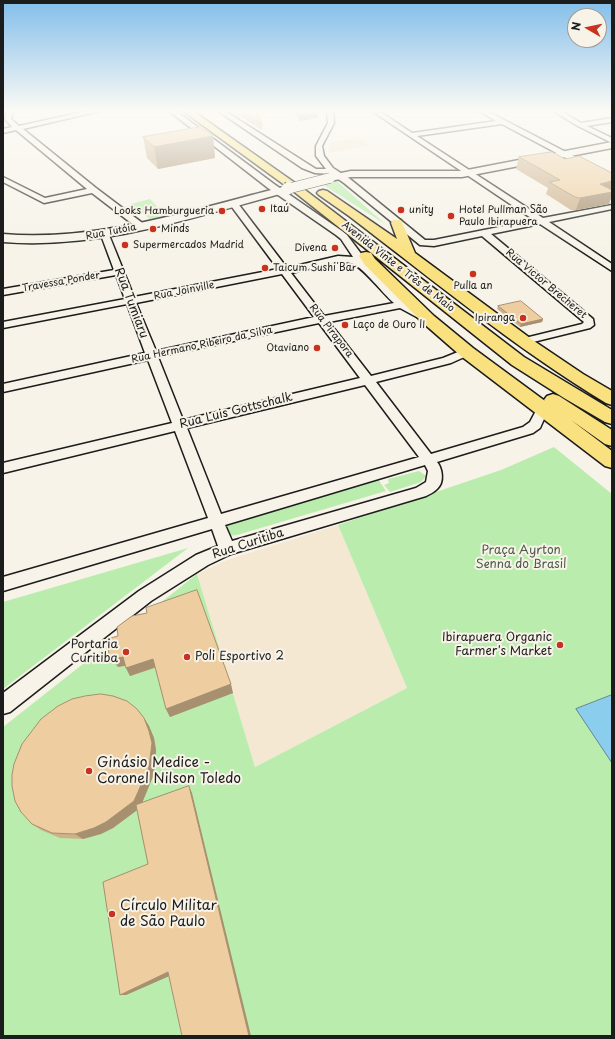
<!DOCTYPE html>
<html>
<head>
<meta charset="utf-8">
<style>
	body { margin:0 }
	#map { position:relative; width:615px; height:1039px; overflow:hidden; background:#f7f3e8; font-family:"Playpen Sans",sans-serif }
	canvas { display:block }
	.frame { position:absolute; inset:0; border:4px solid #1c1c1c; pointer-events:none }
	.north { position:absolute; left:567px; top:8px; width:40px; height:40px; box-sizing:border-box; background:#f7f3e8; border:1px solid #9f9d96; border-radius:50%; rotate:279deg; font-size:11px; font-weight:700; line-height:16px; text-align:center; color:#1c1c1c }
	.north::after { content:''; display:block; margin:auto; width:14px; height:18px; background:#c8321e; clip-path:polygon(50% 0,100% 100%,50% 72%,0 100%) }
</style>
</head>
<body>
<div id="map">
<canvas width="615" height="1039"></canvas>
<div class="frame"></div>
<div class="north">N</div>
</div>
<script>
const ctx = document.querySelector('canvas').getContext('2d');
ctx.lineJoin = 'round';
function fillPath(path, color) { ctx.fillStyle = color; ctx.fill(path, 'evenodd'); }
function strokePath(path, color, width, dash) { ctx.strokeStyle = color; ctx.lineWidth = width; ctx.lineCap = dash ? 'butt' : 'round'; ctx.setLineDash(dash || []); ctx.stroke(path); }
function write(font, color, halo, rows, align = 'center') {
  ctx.font = font + ' "Playpen Sans",sans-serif'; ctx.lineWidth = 4; ctx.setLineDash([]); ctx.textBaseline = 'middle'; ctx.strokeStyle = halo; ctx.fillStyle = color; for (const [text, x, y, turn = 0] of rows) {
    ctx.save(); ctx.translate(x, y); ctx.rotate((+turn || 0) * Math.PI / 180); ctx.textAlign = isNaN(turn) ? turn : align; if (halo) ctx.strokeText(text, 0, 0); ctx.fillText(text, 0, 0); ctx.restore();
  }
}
fillPath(new Path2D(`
	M360,138L370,146L328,153L331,142Z
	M338,525L407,688L255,767L197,574L227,560Z`), '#f4e8d2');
fillPath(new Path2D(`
	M332,181L338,182L385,224L322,184Z
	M150,199L165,215L150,219L131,204Z
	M554,447L612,494V1036H3V727L197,574L255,767L407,688L338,525L501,470Z
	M419,471L426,476L421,482L390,492L384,485L389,483L388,479Z
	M378,479L386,491L237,535L227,536L224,531L227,525Z
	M188,548L3,689V602Z`), '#baedad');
const water = new Path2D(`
	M612,695V763L576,709Z`);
fillPath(water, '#8bcdec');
strokePath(water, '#5f8699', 1);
const street = new Path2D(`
	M7,111H13L11,119L19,126L87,111H100L23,129L96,188L145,225L146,227L145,229H139L92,193L44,203L3,182V177L45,198L87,189L16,130L3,133V129L12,127L5,119Z
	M169,111H176L274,184L342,231L347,235L374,271L394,293L406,303L433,319L432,321H424L400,308L329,322L371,376L443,358L463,350H471L473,352L471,354L451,363L376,382L431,454L523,427L530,422L538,407H546L548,410L540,428L533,433L437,462C442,468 445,482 437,489C434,492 430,494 426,496L231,554L208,565L151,601L10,712L3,714V693L139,591L196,555L218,546L212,529L3,591V577L208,518L175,431L3,473V463L172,423L148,360L3,392V384L145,353L127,304L3,328V322L125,299L116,275L3,295V289L114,270L101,235L105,232L109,235L134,297L278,269L229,203L233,201H236L287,268L338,256L353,257L341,239L336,235L268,188ZM338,262C343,262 349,262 353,264C365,269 382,293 394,303L324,316L291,273ZM282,274L314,317L156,351L136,303ZM319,323L360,378L183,420L158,357ZM365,385L419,457L221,514L187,428ZM425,465L428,471L426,482L416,488L232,541L225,525Z
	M218,111H225L308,164L316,169H326L316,156V146L328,123L327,111H333L334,123L322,146L324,156L333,168L350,179L425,240H434L534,220L372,111H379L412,133L496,121L479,111H487L612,176V181H609L502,124L417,136L543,218L612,205V209L549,222L612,264V271L540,224L491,234L593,319L594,325L590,328L525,344L521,343L519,341L521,339L582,324L584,322L482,236L434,246L420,245L344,183L331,174L315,173L302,168Z
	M553,111H561L581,123L612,118V122L587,126L612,138V143L578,126Z`);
const secondary = new Path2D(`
	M612,142V148L462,177H351L330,181L325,178L326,176L351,171H462Z
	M287,186L291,187L292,189L291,191C197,216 101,250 3,242V234C100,242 194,209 287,186Z`);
const highway = new Path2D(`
	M183,111H193L305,190L524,357L612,410V424L605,422L564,398L512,365L297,194Z
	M323,190L327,191L397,239L391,223L393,220H401L415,253L534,341L583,374L612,391V405L606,403C515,348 433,280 349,216L319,195L317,193L319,191Z
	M366,252L371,253L375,259L434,316L473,348L545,401L544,400L547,396L553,394L559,396L612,430V446L605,444L571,420L612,451V468L605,466L461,356L422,322L365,265L359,256L361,253Z`);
strokePath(street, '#1c1c1c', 3);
strokePath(secondary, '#1c1c1c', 3);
strokePath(highway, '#1c1c1c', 3);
fillPath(street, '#f7f3e8');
fillPath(secondary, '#f7f3e8');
fillPath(highway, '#fae180');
const secondaryBridgeFar1 = new Path2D(`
	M287,189L330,178`);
const secondaryBridge = new Path2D(`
	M287,189L289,188`);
strokePath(secondaryBridgeFar1, '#1c1c1c', 11, []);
strokePath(secondaryBridge, '#1c1c1c', 14, []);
strokePath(secondaryBridgeFar1, '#f7f3e8', 10);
strokePath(secondaryBridge, '#f7f3e8', 12);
fillPath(new Path2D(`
	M231,111H256L262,124V130Z
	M294,111H318V118L299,121Z
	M213,136L215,158L158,169L147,158L143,137Z
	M519,157L609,204L576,210H571L546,194L548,188L516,169Z
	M498,306L543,319L542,322L520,327L497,309Z
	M107,639L233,693L170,717L166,709L155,668L130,676L125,666L118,667L114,663L109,654Z
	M144,718L149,726L154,738L156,750L154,774L142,803L192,793L169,976L126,995H120L148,864L137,810L113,828L101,834L83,839L60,838L41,830L32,824Z`), '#cdb18a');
fillPath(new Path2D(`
	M318,112V118L299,121V114Z
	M213,136L215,158L158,169L154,147Z
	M612,181V196L609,204L576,210L580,198L600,184Z
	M543,319L542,322L520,327L521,324Z
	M123,657L128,665L118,667L113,659Z
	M153,659L156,667L130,676L126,668Z
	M231,684L233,693L170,717L166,709Z
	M144,718L149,726L154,738L156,750L154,774L140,808L113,828L101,834L83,839L75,834Z
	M189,786L192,793L251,1036H249Z
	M168,972L174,974L126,995H120Z`), '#a79070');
const building = new Path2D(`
	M241,111H256L262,124Z
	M297,111H318V112L299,114Z
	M200,127L213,136L154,147L143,137Z
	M552,152L565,159L579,156L612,173V181L600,184L612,190V192L580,198L575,197L549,182L560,180L519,157Z
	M521,301L543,319L521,324L498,306Z
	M197,590L231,684L166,709L153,659L126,668L123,657L113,659L109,654L107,639L118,636L117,627L132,616L147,613L146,608Z
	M101,694L113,696L127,701L137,709L144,718L149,731L152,743L149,767L134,801L106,822L94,828L75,834L52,833L32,824L21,812L15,801L12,786V775L14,764L22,744L41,719L58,706L72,699L85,696Z
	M189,786L249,1036H182L168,972L120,995L103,882L148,864L136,805Z`);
fillPath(building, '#eecea0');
strokePath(building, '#a79070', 1);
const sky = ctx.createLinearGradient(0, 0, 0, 257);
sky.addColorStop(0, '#83beea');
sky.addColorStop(0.43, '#fbfaf5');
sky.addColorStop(1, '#fbfaf500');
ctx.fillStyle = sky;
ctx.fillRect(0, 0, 615, 257);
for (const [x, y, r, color] of [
	[262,209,4,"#c8321e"],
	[401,210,4,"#c8321e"],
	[222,211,4,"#c8321e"],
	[451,216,4,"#c8321e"],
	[153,229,4,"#c8321e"],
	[125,245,4,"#c8321e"],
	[335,248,4,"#c8321e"],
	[265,268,4,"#c8321e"],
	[473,274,4,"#c8321e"],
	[523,318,4,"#c8321e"],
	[345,325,4,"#c8321e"],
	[317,348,4,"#c8321e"],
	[560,645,4,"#c8321e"],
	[126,652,4,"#c8321e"],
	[187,657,4,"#c8321e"],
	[89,771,4,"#c8321e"],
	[112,914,4,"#c8321e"]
]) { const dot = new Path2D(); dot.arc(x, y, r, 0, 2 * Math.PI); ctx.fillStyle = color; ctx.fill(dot); strokePath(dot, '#f7f3e8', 1.5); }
write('10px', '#1c1c1c', '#f7f3e8', [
	["Itaú",270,209],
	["unity",409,210],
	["Hotel Pullman São",459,210],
	["Paulo Ibirapuera",459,222],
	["Looks Hamburgueria",214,211,"right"],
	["Minds",161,229],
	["Supermercados Madrid",133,245],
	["Divena",327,248,"right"],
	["Taicum Sushi Bar",273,268],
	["Pulla an",473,286,"center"],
	["Ipiranga",515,318,"right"],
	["Laço de Ouro II",353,325],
	["Otaviano",309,348,"right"]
], 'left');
write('10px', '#1c1c1c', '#f7f3e8', [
	["Rua Tutóia",111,232,-11],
	["Avenida Vinte e Três de Maio",398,267,38],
	["Travessa Ponder",61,282,-10],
	["Rua Victor Brecheret",546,284,40],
	["Rua Joinville",184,291,-11],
	["Rua Pirapora",331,331,52],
	["Rua Hermano Ribeiro da Silva",202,345,-12]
]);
write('12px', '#1c1c1c', '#f7f3e8', [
	["Rua Tumiaru",131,303,69],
	["Rua Luis Gottschalk",236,411,-14],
	["Rua Curitiba",248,544,-18]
]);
write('12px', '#4b5b48', '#f7f3e8', [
	["Praça Ayrton",521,551],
	["Senna do Brasil",521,565]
]);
write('12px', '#1c1c1c', '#f7f3e8', [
	["Ibirapuera Organic",552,638],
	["Farmer's Market",552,652],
	["Portaria",118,645],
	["Curitiba",118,659],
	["Poli Esportivo 2",195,657,"left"]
], 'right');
write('14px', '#1c1c1c', '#f7f3e8', [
	["Ginásio Medice -",97,763],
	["Coronel Nilson Toledo",97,779],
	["Círculo Militar",120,906],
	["de São Paulo",120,922]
], 'left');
</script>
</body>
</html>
